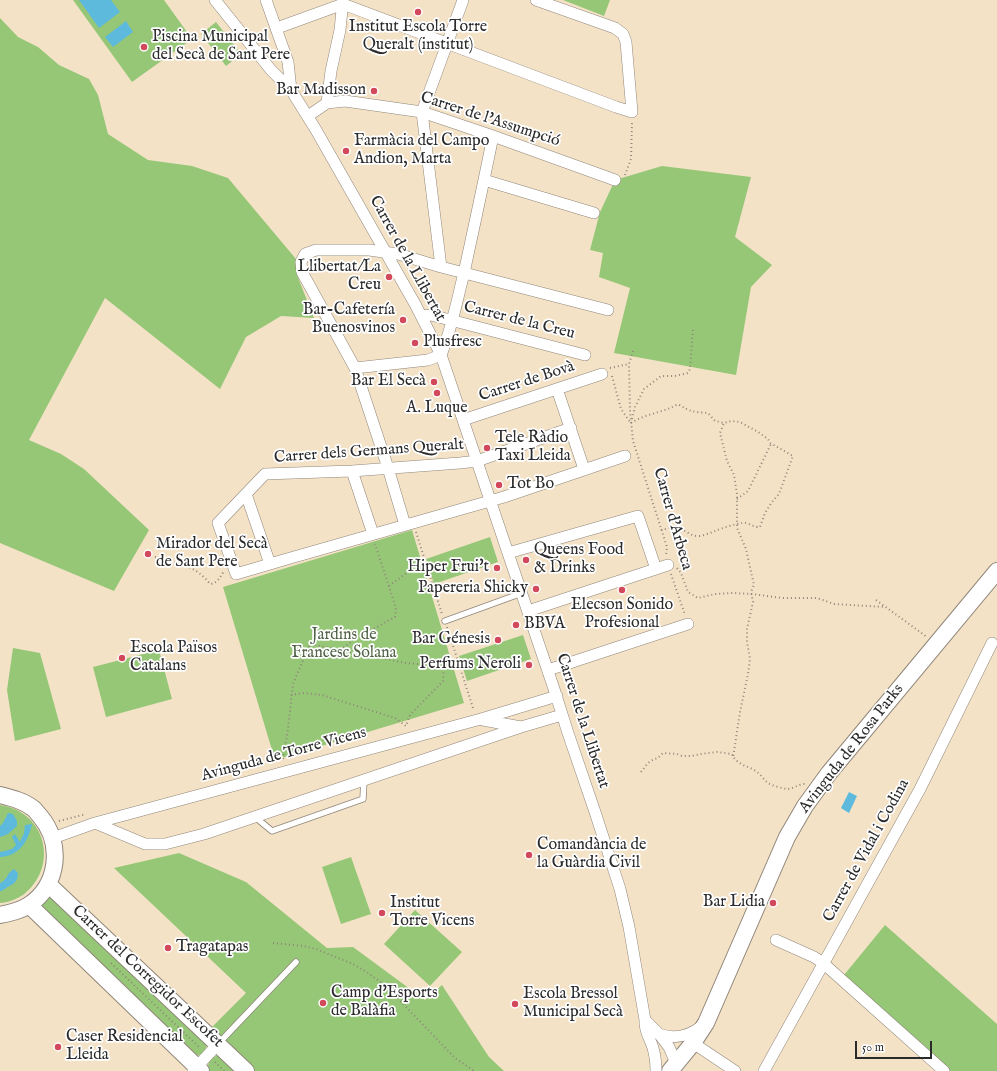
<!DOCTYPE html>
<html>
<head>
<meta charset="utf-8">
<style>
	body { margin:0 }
	#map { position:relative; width:997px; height:1071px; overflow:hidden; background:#f4e2c7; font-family:"IM FELL English",serif }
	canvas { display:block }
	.scale { position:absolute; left:855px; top:1041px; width:77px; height:18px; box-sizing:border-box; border:2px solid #2b2b2b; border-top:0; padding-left:5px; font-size:12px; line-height:14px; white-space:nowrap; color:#2b2b2b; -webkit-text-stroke:3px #fff; paint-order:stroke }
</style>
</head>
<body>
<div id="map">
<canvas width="997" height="1071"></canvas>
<div class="scale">50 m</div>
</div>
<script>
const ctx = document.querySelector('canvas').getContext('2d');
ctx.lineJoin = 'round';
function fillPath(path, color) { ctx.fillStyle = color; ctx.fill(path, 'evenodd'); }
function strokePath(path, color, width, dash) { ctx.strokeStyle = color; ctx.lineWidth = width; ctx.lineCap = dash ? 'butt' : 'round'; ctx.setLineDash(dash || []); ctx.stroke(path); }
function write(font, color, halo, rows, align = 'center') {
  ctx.font = font + ' "IM FELL English",serif'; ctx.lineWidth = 3.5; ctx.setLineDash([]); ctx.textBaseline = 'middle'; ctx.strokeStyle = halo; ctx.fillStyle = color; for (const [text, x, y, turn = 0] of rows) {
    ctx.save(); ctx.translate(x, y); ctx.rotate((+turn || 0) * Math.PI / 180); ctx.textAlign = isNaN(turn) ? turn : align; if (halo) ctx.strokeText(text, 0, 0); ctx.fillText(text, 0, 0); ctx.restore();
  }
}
fillPath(new Path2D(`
	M73,0H164L192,39L132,82Z
	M563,0H610L604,16Z
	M0,18L18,37L38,47L59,65L89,79L98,95L108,134L148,160L192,166L228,178L296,259L297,275L314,318L281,316L246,337L220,389L105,298L29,440L61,454L84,469L149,530L114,591L0,543Z
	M216,22L241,54L226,66L201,34Z
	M662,166L751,177L735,237L772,265L751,287L736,375L614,353L630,288L599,277L603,253L590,250L600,212L615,180Z
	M412,530L464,703L275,760L223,587Z
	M490,537L498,562L434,584L426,559Z
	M523,635L531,659L467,681L459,656Z
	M13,648L40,653L61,729L15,741L7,690Z
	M159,650L172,699L106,717L93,667Z
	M0,805C46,811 60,867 23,895C16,899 8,903 0,903Z
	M179,853L246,882L327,948L353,947L425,1000L442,985L489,1057L504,1071H246L206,1033L246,993L114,868Z
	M351,857L371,914L341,924L322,867Z
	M49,895L207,1043C207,1050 202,1055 196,1056L39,906Z
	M415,910L462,952L430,986L384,944Z
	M885,925L997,1024V1071H950L844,975Z
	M220,1055L238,1071H209C206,1063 211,1056 220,1055Z`), '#95c777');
fillPath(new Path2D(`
	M79,0H111L120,12L99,28Z
	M126,21L133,32L113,47L105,37Z
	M849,792L857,796L849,813L841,808Z
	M8,813L13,814L17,821V826L8,834L0,837V826L3,823Z
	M32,824C28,842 19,856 0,857V851L1,852L12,849L16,845L12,837L15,834L20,842L24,833L25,825Z
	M14,869L18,873C18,885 10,884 2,891H0V883C8,880 6,873 14,869Z`), '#5ebadc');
const lane = new Path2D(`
	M445,621L522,593
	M255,817L272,831L363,799L364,780
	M218,1044L296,962`);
const street = new Path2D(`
	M215,0L271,70L291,90
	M266,0L288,62L291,90L316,130L415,304L441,355L554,689L568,733L595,812L620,889L629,927L645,1020C644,1031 650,1038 653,1048C655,1055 656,1064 656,1071
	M277,28L343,4L616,107L632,112L626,42L623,34L615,28L536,0
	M327,103L331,71L340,30L343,0
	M308,116L327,103L345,101L422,112L493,136L615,180
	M484,180L594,213
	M441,267L422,112L447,44L463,0
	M422,316L431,315L585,355
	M355,368L428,360L441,355C452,328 457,300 464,273C474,227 484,181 493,136
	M557,389L584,469
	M463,420L602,374
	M571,428L477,461L460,463L352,471L265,474L218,523L236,574L287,559L504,497L625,456
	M352,471L373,534
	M246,494L270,564
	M405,525L388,468L355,368L302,272L301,262L305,254L316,250H369L398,254L441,267L608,310
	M508,553L638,516L656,569
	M528,611L668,565
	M548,670L688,624
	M483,720L521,727L562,715
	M95,823L145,844H165L204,834L521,727
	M53,838L95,823L481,719L557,696
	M776,940L814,957L823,963L944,1071
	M645,1020L659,1034L669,1047L676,1063
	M659,1034C675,1040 689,1036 702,1026
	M693,1043L735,1071
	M193,1071L218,1044
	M764,1071L920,789L992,643`);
const secondary = new Path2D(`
	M0,795C12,798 24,801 34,809C36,811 38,814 40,816C63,843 59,885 29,905C20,911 10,913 0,915
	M48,884L246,1071
	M29,905L201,1071
	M670,1071L693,1043L706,1023L787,837L805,806L829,773L997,571`);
strokePath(lane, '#908679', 7);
strokePath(street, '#908679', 12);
strokePath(secondary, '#908679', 18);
strokePath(new Path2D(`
	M625,175L631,159L632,123
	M633,351L629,364L630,411L633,441L667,547L666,555
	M610,368L629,364
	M612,376L621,409L630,422
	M632,419L635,407L644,389L661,376H675L688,373L690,369L693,329
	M631,423C647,413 663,413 678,404C690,412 694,412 708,413L715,421L724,423
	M737,499L748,491L771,444
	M661,530C666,529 672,527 677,528C685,529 690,537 700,536C705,535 710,533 715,531C722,528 735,524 742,523C747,522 750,525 754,526C755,527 759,527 760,527L765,513L772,502L779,494L793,456L770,443L768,439L758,432L740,422L731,421L724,423L720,433L727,461L734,475L737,494V528L746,549L754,585L751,592L753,602L747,629V642L750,659L748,674L740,712L733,758
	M416,532L442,614
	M151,556C173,562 195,564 210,584C218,583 220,577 224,571
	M677,568L681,573L688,592L698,598L715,594L733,593L752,594L782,598H817L834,604L885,607
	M671,574L685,615
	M389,586L424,560
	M876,600L927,637
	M447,627L473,708
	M340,650L355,639L395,617L396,608L375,544
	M291,695L304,693L322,695L395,718L406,726L410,715L443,681L444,665
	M283,759L288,729L293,684L310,644L406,663L440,666L458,661
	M641,772L648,763L654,759L658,758L663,753L677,754L682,756H691L701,754L717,752L732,754C737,766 748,765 757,772C761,775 764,780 768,783C773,786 781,788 787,789C793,789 798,784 805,784
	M59,821L86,814
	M273,943L304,946L316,949L353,964L368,973L385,985L455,1058L474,1071
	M111,963L200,1048
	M215,1062L224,1071`), '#908679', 2, [1, 3]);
strokePath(lane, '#fff', 5.5);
strokePath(street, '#fff', 11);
strokePath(secondary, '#fff', 16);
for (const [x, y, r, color] of [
	[418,12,4,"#d1495b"],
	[144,47,4,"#d1495b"],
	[374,91,4,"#d1495b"],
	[346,151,4,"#d1495b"],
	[389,277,4,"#d1495b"],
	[403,320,4,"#d1495b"],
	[415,343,4,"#d1495b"],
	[434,382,4,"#d1495b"],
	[437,393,4,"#d1495b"],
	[487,448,4,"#d1495b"],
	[499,485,4,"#d1495b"],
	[148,554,4,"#d1495b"],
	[526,560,4,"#d1495b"],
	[497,568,4,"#d1495b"],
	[536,589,4,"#d1495b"],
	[622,590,4,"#d1495b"],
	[516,625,4,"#d1495b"],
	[498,640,4,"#d1495b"],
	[122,658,4,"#d1495b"],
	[529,665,4,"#d1495b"],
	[529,855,4,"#d1495b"],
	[773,903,4,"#d1495b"],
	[382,913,4,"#d1495b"],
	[168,948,4,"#d1495b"],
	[323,1003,4,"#d1495b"],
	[515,1004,4,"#d1495b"],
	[58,1047,4,"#d1495b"]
]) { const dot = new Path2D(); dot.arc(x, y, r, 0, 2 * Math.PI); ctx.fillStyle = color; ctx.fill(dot); strokePath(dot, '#fff', 1.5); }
write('16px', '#2b2b2b', '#fff', [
	["Institut Escola Torre",418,28,"center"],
	["Queralt (institut)",418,46,"center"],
	["Piscina Municipal",152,38],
	["del Secà de Sant Pere",152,56],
	["Bar Madisson",366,91,"right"],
	["Farmàcia del Campo",354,142],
	["Andion, Marta",354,160],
	["Llibertat/La",381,268,"right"],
	["Creu",381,286,"right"],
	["Bar-Cafetería",395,311,"right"],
	["Buenosvinos",395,329,"right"],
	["Plusfresc",423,343],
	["Bar El Secà",426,382,"right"],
	["A. Luque",437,409,"center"],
	["Tele Ràdio",495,439],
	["Taxi Lleida",495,457],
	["Tot Bo",507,485],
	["Mirador del Secà",156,545],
	["de Sant Pere",156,563],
	["Queens Food",534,551],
	["& Drinks",534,569],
	["Hiper Frui't",489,568,"right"],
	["Papereria Shicky",528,589,"right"],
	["Elecson Sonido",622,606,"center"],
	["Profesional",622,624,"center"],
	["BBVA",524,625],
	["Bar Génesis",490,640,"right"],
	["Escola Països",130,649],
	["Catalans",130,667],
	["Perfums Neroli",521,665,"right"],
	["Comandància de",537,846],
	["la Guàrdia Civil",537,864],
	["Bar Lidia",765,903,"right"],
	["Institut",390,904],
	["Torre Vicens",390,922],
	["Tragatapas",176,948],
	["Camp d'Esports",331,994],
	["de Balàfia",331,1012],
	["Escola Bressol",523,995],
	["Municipal Secà",523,1013],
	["Caser Residencial",66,1038],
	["Lleida",66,1056]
], 'left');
write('16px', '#2b2b2b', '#fff', [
	["Carrer de l'Assumpció",490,120,18],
	["Carrer de la Llibertat",407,259,61],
	["Carrer de la Creu",519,321,14],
	["Carrer de Bovà",527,382,-18],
	["Carrer dels Germans Queralt",369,452,-4],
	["Carrer d'Arbeca",672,519,74],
	["Carrer de la Llibertat",582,721,72],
	["Avinguda de Rosa Parks",852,749,-52],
	["Avinguda de Torre Vicens",284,755,-15],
	["Carrer de Vidal i Codina",867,851,-61],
	["Carrer del Corregidor Escofet",147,977,43]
]);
write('16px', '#506246', '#fff', [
	["Jardins de",344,636],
	["Francesc Solana",344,654]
]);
</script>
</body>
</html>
